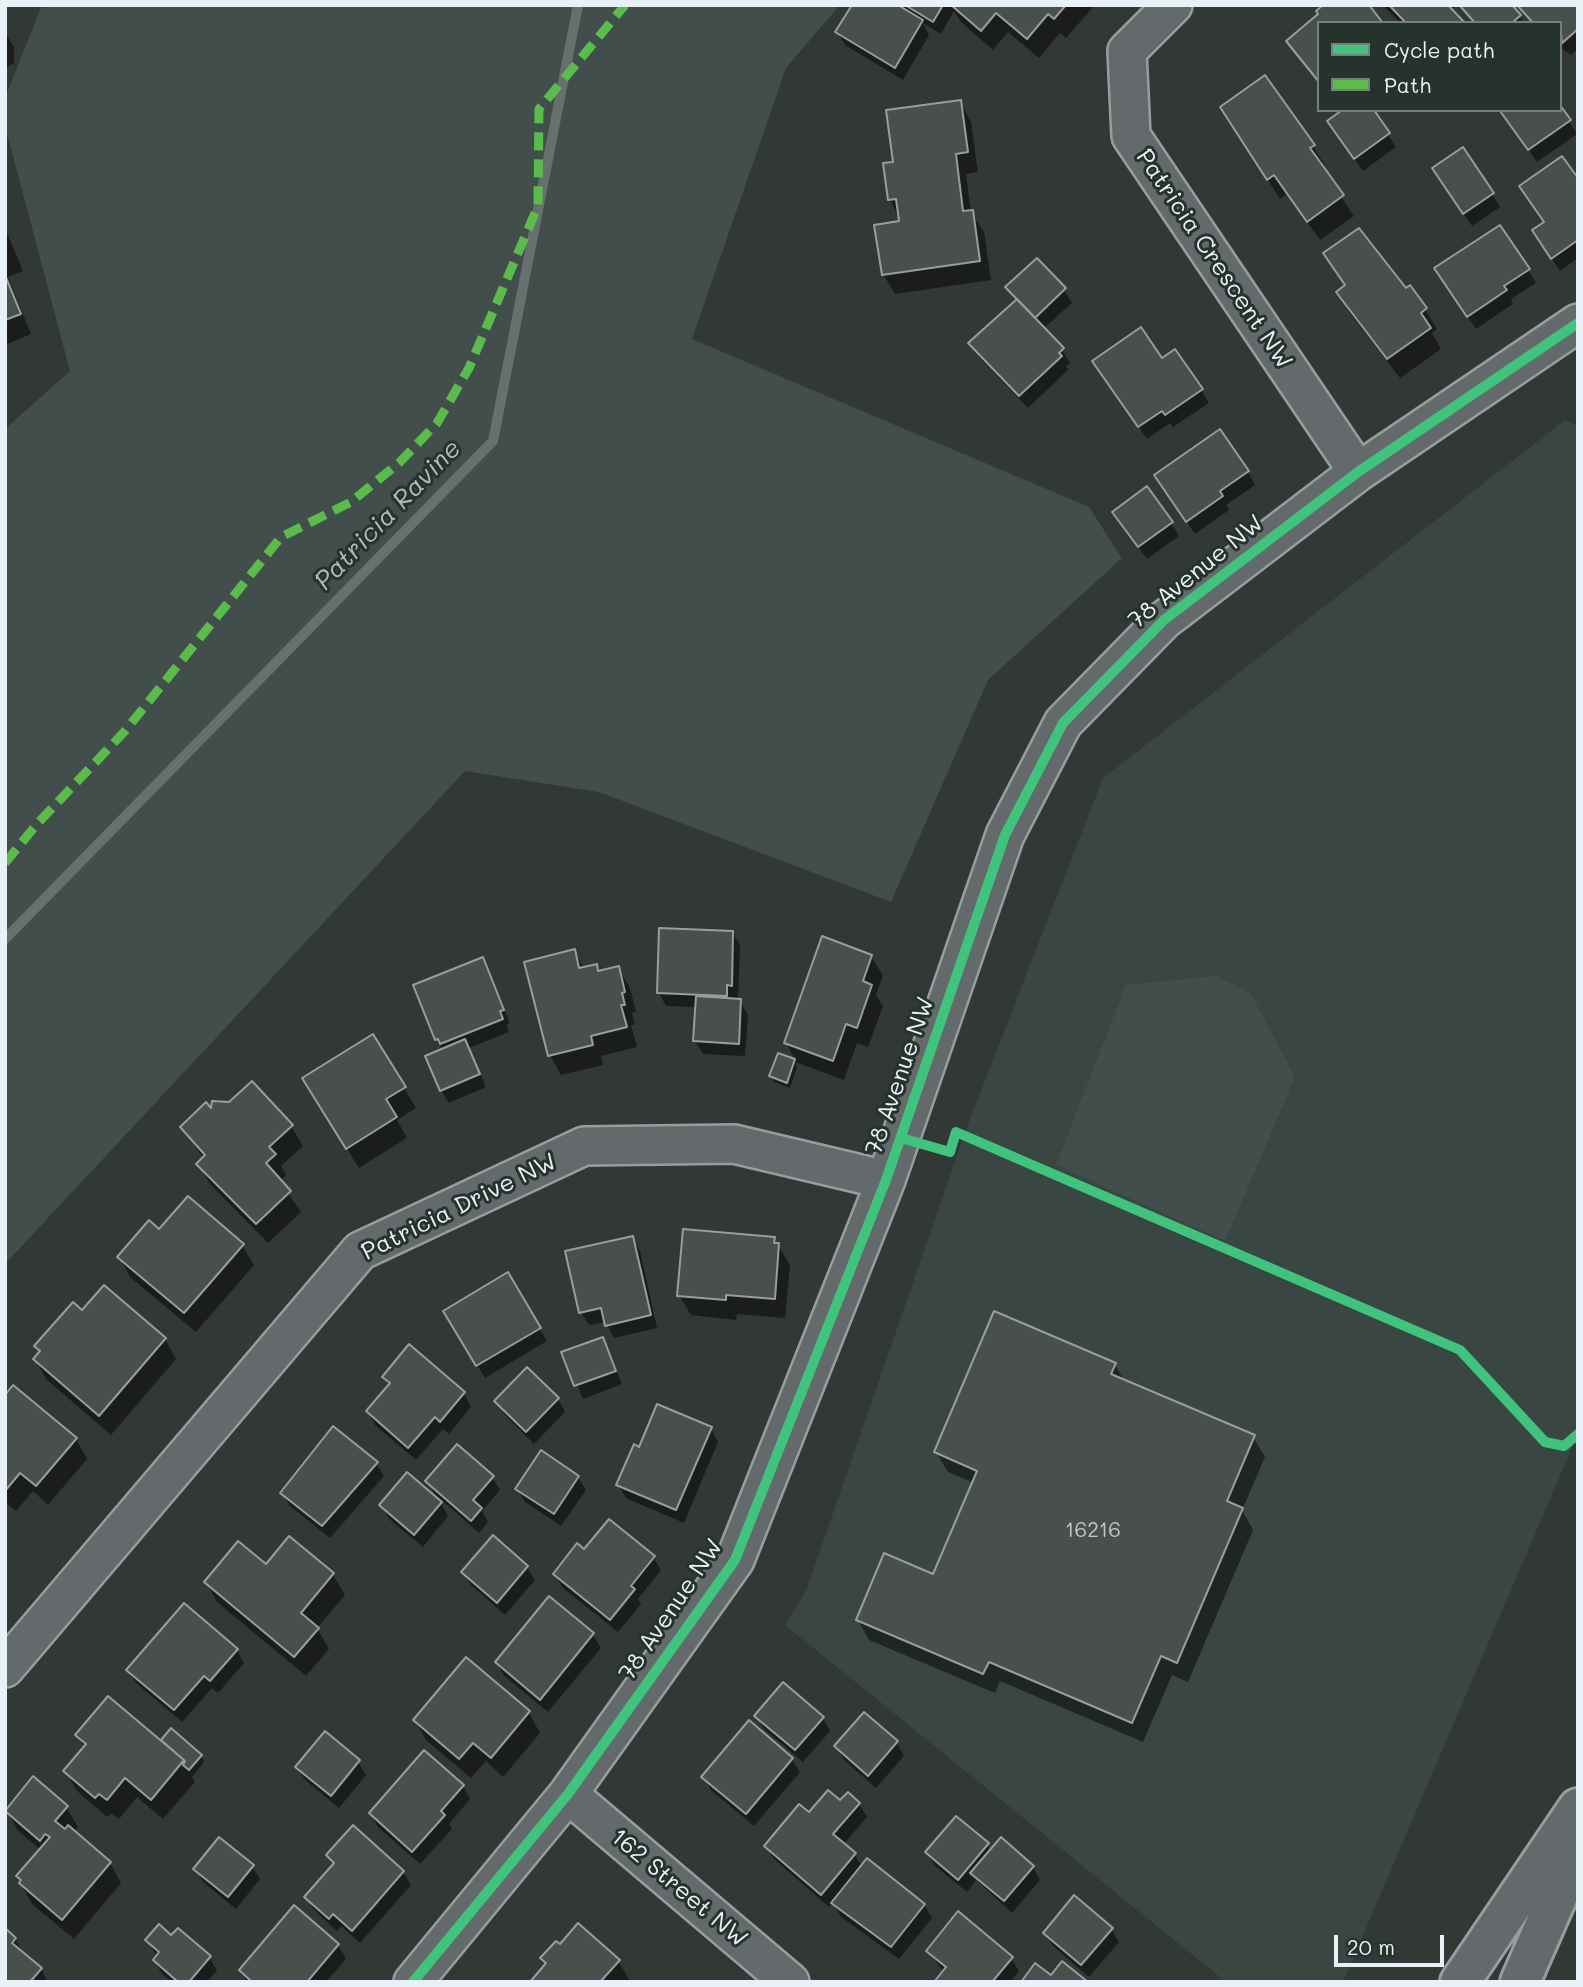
<!DOCTYPE html>
<html>
<head>
<meta charset="utf-8">
<style>
	body { margin:0 }
	#map { position:relative; width:1583px; height:1987px; overflow:hidden; background:#313835; font-family:Mali,sans-serif }
	canvas { display:block }
	.frame { position:absolute; inset:0; border:7px solid #e8f1f8; pointer-events:none }
	.legend { position:absolute; left:1317px; top:21px; width:245px; height:91px; box-sizing:border-box; background:#26332d; border:2px solid #747f7e; margin:0; padding:9px 12px; list-style:none; font-size:21px; color:#e8f1f8 }
	.legend li { display:flex; align-items:center; gap:14px; height:35px }
	.legend b { width:35px; border:2px solid #747f7e }
	.scale { position:absolute; left:1334px; top:1935px; width:110px; height:32px; box-sizing:border-box; border:4px solid #e8f1f8; border-top:0; padding-left:9px; font-size:21px; line-height:24px; white-space:nowrap; color:#e8f1f8; -webkit-text-stroke:5px #26332d; paint-order:stroke }
</style>
</head>
<body>
<div id="map">
<canvas width="1583" height="1987"></canvas>
<div class="frame"></div>
<ul class="legend">
<li><b style="height:9px;background:#40c37c"></b>Cycle path</li>
<li><b style="height:9px;background:#5cbc4b"></b>Path</li>
</ul>
<div class="scale">20 m</div>
</div>
<script>
const ctx = document.querySelector('canvas').getContext('2d');
ctx.lineJoin = 'round';
function fillPath(path, color) { ctx.fillStyle = color; ctx.fill(path, 'evenodd'); }
function strokePath(path, color, width, dash) { ctx.strokeStyle = color; ctx.lineWidth = width; ctx.lineCap = dash ? 'butt' : 'round'; ctx.setLineDash(dash || []); ctx.stroke(path); }
function write(font, color, halo, rows, align = 'center') {
  ctx.font = font + ' Mali,sans-serif'; ctx.lineWidth = 6; ctx.setLineDash([]); ctx.textBaseline = 'middle'; ctx.strokeStyle = halo; ctx.fillStyle = color; for (const [text, x, y, turn = 0] of rows) {
    ctx.save(); ctx.translate(x, y); ctx.rotate((+turn || 0) * Math.PI / 180); ctx.textAlign = isNaN(turn) ? turn : align; if (halo) ctx.strokeText(text, 0, 0); ctx.fillText(text, 0, 0); ctx.restore();
  }
}
fillPath(new Path2D(`
	M1565,420L1578,426V1434L1343,1982H1226L785,1625L806,1591L968,1124L1103,778Z`), '#3a4641');
fillPath(new Path2D(`
	M42,5H840L786,68L692,339L1089,507L1122,558L988,680L891,902L599,792L465,771L5,1264V429L70,371L5,126V98Z
	M1217,976L1251,994L1295,1077L1225,1241L1056,1165L1126,985Z`), '#424e4b');
fillPath(new Path2D(`
	M854,5H1095L1066,38L1060,33L1039,58L1008,32L993,50L961,22L954,11L941,34L923,23L929,35L903,80L845,45L837,32Z
	M1383,5H1456L1451,11L1463,23H1400Z
	M1519,5L1578,26L1560,43V23H1530Z
	M1463,8L1519,16L1523,23H1473Z
	M1320,15L1319,23V83L1288,42Z
	M1578,31V49L1571,55L1560,47Z
	M5,32L14,47V63L5,68Z
	M960,102L971,122L978,172L966,174L971,212L984,232L991,280L895,294L883,274L901,223L890,199Z
	M1560,108L1577,134L1537,162L1502,111Z
	M1372,110L1396,147L1363,171L1337,134Z
	M1234,127L1313,146L1325,166L1322,168L1354,216L1320,240L1287,194L1280,199Z
	M1578,181V258L1560,271L1542,244L1545,223Z
	M1442,182L1492,194L1500,207L1472,226Z
	M5,228L23,271L8,277L31,334L5,345Z
	M1325,254L1405,291L1425,309L1437,329L1432,333L1441,349L1400,378L1349,312L1338,293L1346,287Z
	M1528,270L1536,283L1511,299L1513,304L1476,329L1444,282Z
	M1008,287L1064,290L1072,303L1043,329L1062,350L1070,363L1066,366L1068,370L1028,408L978,356L970,343L1017,302Z
	M1162,361L1201,390L1209,403L1173,427L1170,423L1147,439L1102,374Z
	M1248,472L1255,485L1226,505L1229,510L1195,534L1164,489Z
	M1171,523L1179,536L1147,559L1122,525Z
	M732,932L740,945L738,1000L748,1014L745,1056L703,1054L695,1041L697,1007L666,1006L659,993Z
	M574,951L584,968L596,966L600,973L618,968L630,988L636,1012L632,1013L635,1025H631L637,1047L601,1056L603,1065L561,1075L550,1055Z
	M871,956L883,976L876,995L883,1006L868,1047L857,1043L844,1080L795,1062L797,1067L790,1088L774,1082L771,1076L779,1055L796,1061L786,1043Z
	M482,959L510,1023L506,1025L509,1032L469,1048L486,1087L449,1103L441,1090L443,1050L436,1039Z
	M373,1036L416,1108L397,1120L407,1138L359,1168L316,1099Z
	M212,1112L291,1126L303,1146L281,1166L286,1175L280,1181L301,1212L268,1243L210,1184L198,1164L204,1159L182,1128Z
	M160,1232L242,1245L254,1265L196,1332L130,1277L119,1257Z
	M632,1238L640,1251L657,1328L614,1338L606,1322L589,1325L581,1312Z
	M774,1239L790,1265L785,1318L737,1314L736,1320L691,1315L679,1295Z
	M507,1275L547,1341L485,1378L445,1312Z
	M104,1287L165,1339L176,1359L111,1435L47,1380L35,1360L41,1354L37,1347L82,1312Z
	M603,1339L622,1384L583,1399L564,1353Z
	M1115,1365L1125,1382L1253,1437L1265,1457L1242,1510L1253,1530L1188,1682L1172,1675L1143,1742L1000,1681L995,1693L869,1640L858,1620L934,1576L974,1483L948,1472L936,1452Z
	M384,1377L464,1393L471,1407L449,1434L443,1429L416,1460L375,1425L368,1412L389,1386Z
	M5,1398L76,1439L87,1459L48,1505L33,1491L16,1511L5,1502Z
	M558,1399L565,1412L534,1444L504,1414L496,1401Z
	M711,1429L718,1442L684,1523L626,1498L618,1485L640,1449Z
	M376,1463L384,1476L330,1538L290,1506L282,1493Z
	M492,1477L500,1490L482,1511L488,1522L479,1533L437,1496L448,1516L423,1547L389,1519L382,1505L439,1501L427,1481Z
	M578,1477L586,1490L561,1526L525,1502L517,1489Z
	M289,1538L333,1575L345,1595L317,1628L329,1649L306,1676L217,1602L206,1582L266,1566Z
	M585,1552L653,1557L661,1570L638,1599L641,1604L618,1632L562,1587L555,1574Z
	M527,1567L535,1580L505,1615L471,1585L463,1572Z
	M549,1599L593,1635L601,1648L548,1712L504,1676L497,1663Z
	M237,1650L244,1663L218,1693L212,1688L182,1722L136,1683L128,1670Z
	M466,1659L529,1713L540,1733L503,1777L486,1761L471,1778L426,1740L415,1720Z
	M756,1716L823,1718L830,1731L803,1762L764,1729Z
	M77,1735L168,1748L163,1740L201,1756L204,1762L192,1777L195,1782L163,1819L137,1797L119,1819L111,1813L107,1817L77,1791L65,1771L85,1748Z
	M896,1742L904,1756L876,1788L844,1760L836,1746Z
	M792,1759L800,1772L754,1826L711,1790L704,1777Z
	M358,1762L366,1775L339,1808L305,1780L297,1767Z
	M463,1786L470,1799L449,1824L452,1829L420,1864L378,1827L371,1814Z
	M841,1803L859,1804L867,1817L843,1845L855,1855L862,1867L924,1905L932,1918L899,1959L841,1917L833,1903L829,1907L774,1859L766,1846L809,1815Z
	M66,1807L78,1827L74,1832L110,1863L121,1883L74,1939L32,1904L21,1884L19,1876L41,1850L18,1831L7,1811Z
	M987,1844L991,1851L1033,1867L1040,1880L1012,1913L976,1880L967,1892L935,1866L927,1852Z
	M328,1856L403,1872L411,1885L360,1943L341,1926L337,1931L314,1910L306,1897L334,1866Z
	M252,1866L260,1879L236,1909L203,1882L196,1869Z
	M294,1908L338,1945L346,1959L326,1982H247L241,1970Z
	M1111,1929L1119,1942L1089,1977L1053,1946L1045,1933Z
	M5,1931L15,1939L25,1956L41,1969L48,1982H5Z
	M172,1938L209,1957L217,1970L207,1982H172L162,1974L155,1961L158,1957L147,1941Z
	M928,1951L1011,1958L1019,1971L1010,1982H936L944,1972Z
	M543,1958L618,1961L630,1981L533,1982L547,1965Z`), '#0007');
strokePath(new Path2D(`
	M5,939L493,441L578,5`), '#66716f', 10);
const building = new Path2D(`
	M852,5H898L923,20L895,68L835,32Z
	M905,5H943L933,22Z
	M951,5H1066L1054,19L1048,14L1027,39L996,13L981,31Z
	M1323,5H1369L1383,23H1319V82L1286,41L1318,14L1316,11Z
	M1389,5H1448L1465,23H1406Z
	M1464,5H1512L1521,15L1512,23H1475L1461,7Z
	M1517,5H1578V29L1562,43L1560,23H1533Z
	M1265,75L1315,145L1310,148L1344,195L1307,222L1274,175L1267,180L1220,107Z
	M961,100L968,152L956,154L963,211L973,210L980,261L882,275L874,225L899,221L896,199L888,200L883,163L893,162L886,110Z
	M1560,105L1571,120L1528,150L1500,111L1560,110Z
	M1342,110H1374L1390,133L1354,159L1327,121Z
	M1463,147L1494,193L1463,214L1432,168Z
	M1562,156L1578,178V240L1551,259L1532,230L1544,222L1519,186Z
	M1500,225L1530,269L1504,286L1507,290L1467,317L1434,268Z
	M1359,228L1406,288L1410,285L1427,308L1421,313L1431,328L1387,359L1336,292L1345,285L1323,253Z
	M1037,258L1066,288L1035,318L1005,287Z
	M5,275L21,314L5,320Z
	M1017,299L1064,348L1059,353L1062,356L1019,396L968,343Z
	M1141,327L1162,358L1175,349L1203,389L1165,415L1162,411L1138,427L1092,361Z
	M1220,429L1249,471L1220,491L1223,496L1186,522L1154,475Z
	M1147,486L1173,522L1138,547L1112,512Z
	M659,928L733,931L732,986L727,985V996L657,993Z
	M822,936L872,955L863,981L872,985L857,1028L846,1024L833,1061L784,1043Z
	M575,949L579,968L597,964L598,971L619,966L625,992L622,993L625,1005H621L627,1027L591,1036L593,1045L548,1056L524,962Z
	M483,957L504,1010L500,1011L503,1019L440,1044L438,1039L435,1040L413,985Z
	M696,996L741,999L739,1044L693,1041Z
	M373,1034L406,1087L386,1099L397,1117L346,1149L302,1078Z
	M465,1039L480,1074L440,1091L425,1056Z
	M778,1053L795,1059L787,1083L769,1076Z
	M252,1081L293,1125L269,1147L276,1154L266,1163L291,1191L256,1224L196,1164L205,1155L180,1127L206,1102L211,1108L212,1101L229,1102Z
	M188,1196L244,1244L184,1313L117,1257L149,1220L159,1229Z
	M683,1229L775,1237L774,1243H779L775,1299L726,1295V1300L677,1296Z
	M633,1236L651,1315L605,1326L601,1308L579,1313L565,1251Z
	M508,1272L541,1328L476,1366L443,1311Z
	M104,1285L166,1338L99,1416L33,1359L40,1351L34,1346L73,1302L82,1310Z
	M994,1311L1116,1363L1111,1374L1255,1435L1227,1501L1243,1508L1177,1663L1161,1656L1132,1723L989,1662L983,1674L856,1620L884,1553L933,1574L977,1471L934,1452Z
	M603,1337L616,1371L574,1386L561,1352Z
	M409,1344L465,1392L440,1422L435,1417L408,1448L366,1411L390,1383L382,1377Z
	M527,1367L559,1398L526,1432L494,1401Z
	M13,1385L77,1438L36,1486L20,1473L5,1491V1395Z
	M657,1404L712,1427L676,1510L616,1485L634,1444L639,1447Z
	M333,1426L378,1462L322,1526L280,1493Z
	M457,1444L494,1476L473,1500L482,1508L471,1521L425,1481Z
	M541,1450L579,1476L554,1514L515,1489Z
	M407,1472L442,1502L414,1535L379,1505Z
	M609,1519L655,1556L631,1586L635,1589L610,1620L553,1574L577,1543L584,1549Z
	M493,1535L528,1566L497,1603L461,1572Z
	M289,1536L334,1573L301,1613L319,1628L294,1657L204,1582L238,1541L266,1564Z
	M549,1596L594,1633L540,1700L495,1662Z
	M184,1603L238,1649L210,1681L204,1676L174,1710L126,1670Z
	M466,1657L530,1711L491,1758L473,1743L459,1759L413,1720Z
	M783,1682L824,1717L795,1750L754,1716Z
	M108,1696L184,1760L151,1800L125,1778L107,1800L99,1794L95,1798L63,1771L86,1744L75,1735Z
	M864,1712L898,1741L868,1776L834,1746Z
	M749,1720L793,1758L746,1814L701,1777Z
	M171,1728L202,1755L189,1770L183,1765L185,1761L161,1740Z
	M325,1731L360,1760L331,1796L295,1767Z
	M424,1750L464,1785L441,1811L445,1815L412,1852L369,1813Z
	M33,1776L68,1806L55,1821L65,1829L68,1825L111,1862L62,1920L19,1883L21,1880L16,1876L50,1837L45,1834L40,1841L5,1811Z
	M828,1790L840,1800L848,1792L860,1803L833,1834L856,1853L821,1895L764,1846L799,1804L809,1812Z
	M956,1816L989,1843L958,1880L925,1852Z
	M353,1825L404,1871L352,1931L333,1914L329,1919L304,1897L334,1863L326,1855Z
	M219,1837L254,1865L228,1897L193,1869Z
	M1001,1837L1034,1866L1004,1901L970,1873Z
	M867,1858L925,1904L891,1947L831,1903Z
	M1074,1895L1113,1928L1081,1965L1043,1933Z
	M294,1905L339,1944L307,1982H252L239,1970Z
	M958,1911L1013,1957L992,1982H934L946,1967L926,1951Z
	M578,1923L620,1960L600,1982H530L546,1963L540,1958L556,1941L560,1944Z
	M159,1924L171,1935L178,1928L211,1956L189,1982H178L153,1960L159,1952L145,1940Z
	M5,1928L16,1938L12,1943L42,1968L30,1982H5Z
	M1062,1961L1088,1982H1021L1035,1963L1051,1975Z`);
fillPath(building, '#494f4d');
strokePath(building, '#989d9e', 2);
const street = new Path2D(`
	M1173,5L1127,51L1131,136L1358,472
	M5,1668L360,1251L584,1146L734,1144L886,1180
	M568,1794L790,1982
	M413,1982L568,1794L735,1560L886,1180L1005,835L1063,723L1164,620L1358,472L1578,323`);
const highway = new Path2D(`
	M1460,1982L1578,1808
	M1520,1982L1578,1850`);
strokePath(street, '#989d9e', 42);
strokePath(highway, '#989d9e', 44);
strokePath(street, '#646a6b', 37);
strokePath(highway, '#646a6b', 38);
strokePath(new Path2D(`
	M5,863L37,824L125,731L281,537L351,502L400,462L437,423L469,368L538,206L539,109L625,5`), '#5cbc4b', 9, [18, 9]);
strokePath(new Path2D(`
	M901,1138L950,1152L956,1132L1460,1350L1545,1442L1564,1446L1578,1434
	M413,1982L568,1794L735,1560L886,1180L1005,835L1063,723L1164,620L1358,472L1578,323`), '#40c37c', 10);
write('21px', '#c0c8cd', null, [
	["16216",1093,1531]
]);
write('24px', '#e8f1f8', '#26332d', [
	["Patricia Crescent NW",1214,259,56],
	["78 Avenue NW",1196,572,-39],
	["78 Avenue NW",900,1076,-71],
	["Patricia Drive NW",459,1207,-26],
	["78 Avenue NW",671,1610,-56],
	["162 Street NW",679,1888,40]
]);
write('italic 26px', '#b0babd', '#26332d', [
	["Patricia Ravine",388,515,-46]
]);
</script>
</body>
</html>
